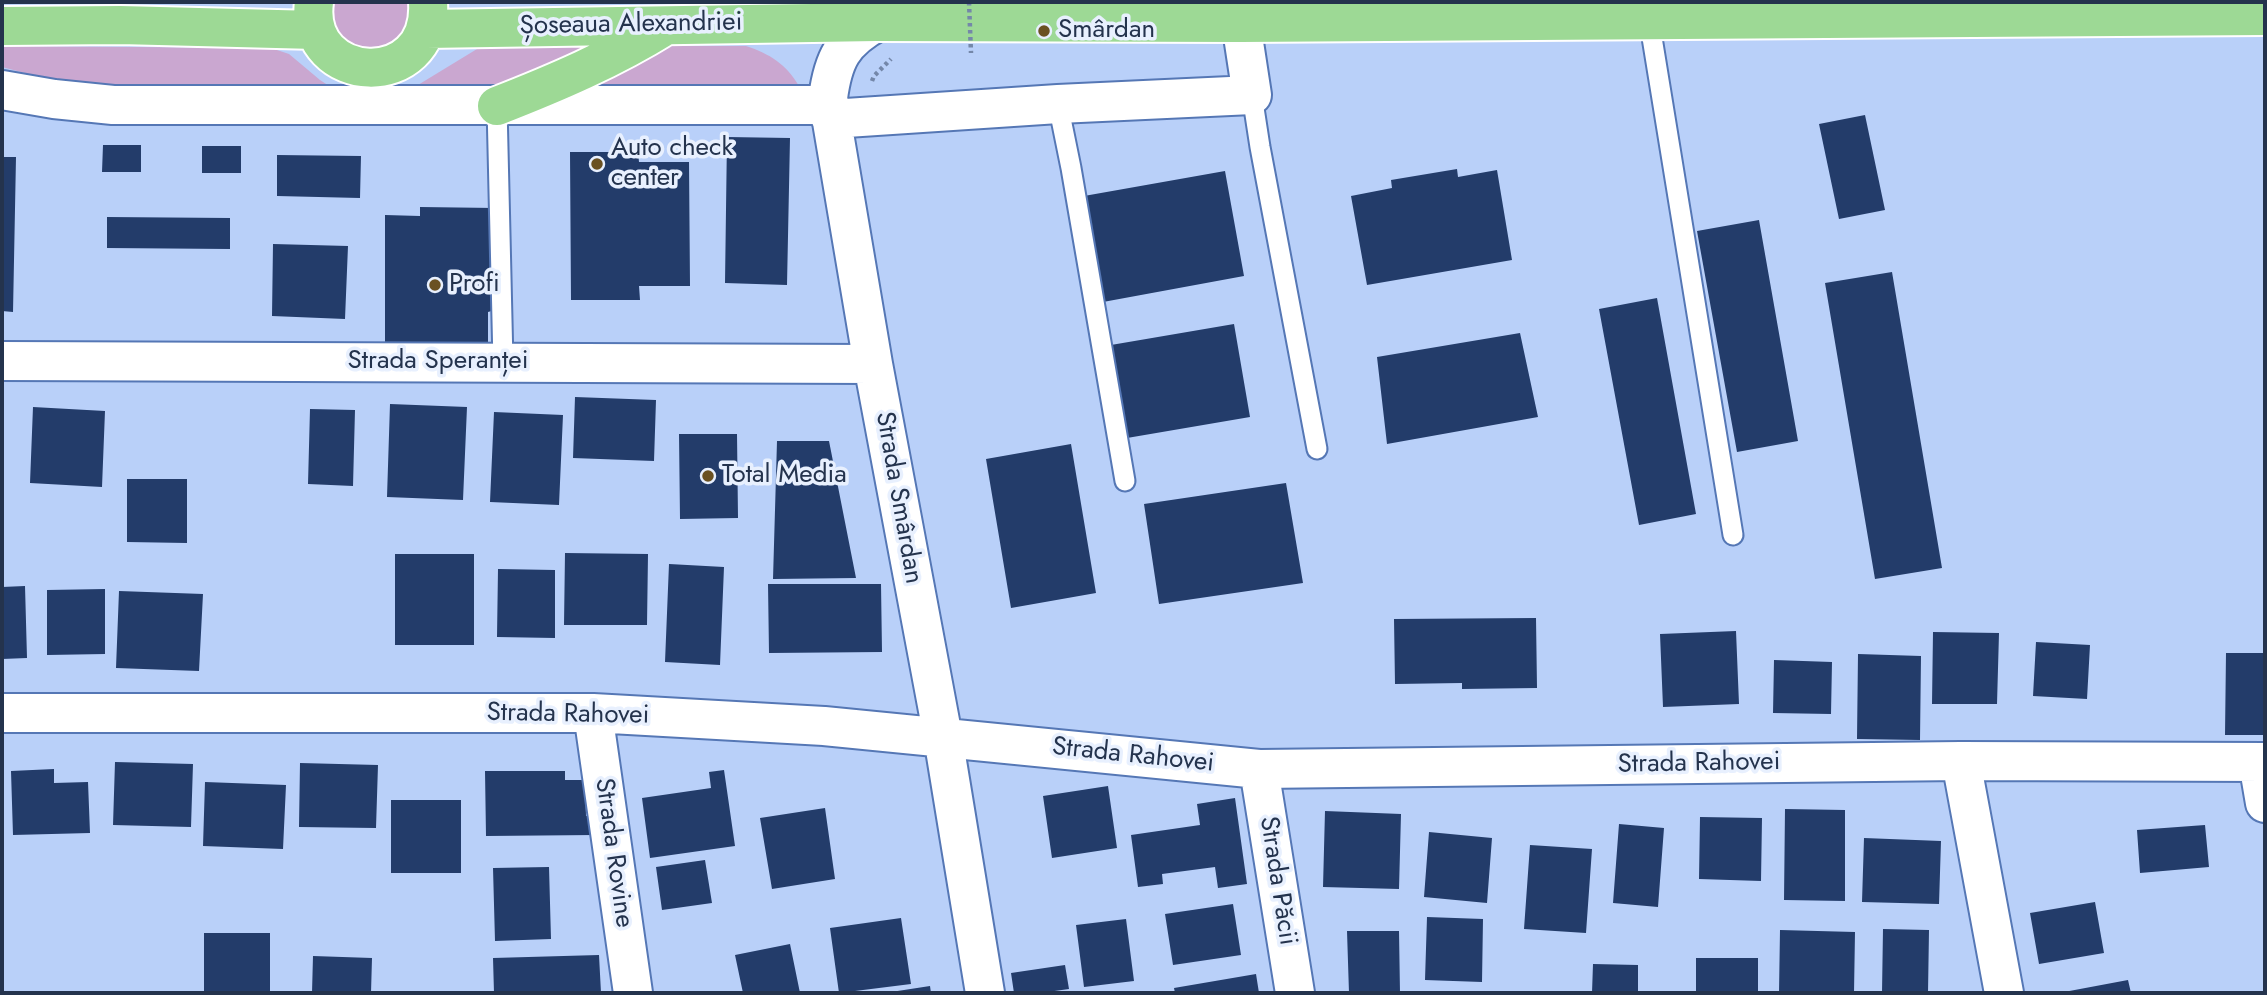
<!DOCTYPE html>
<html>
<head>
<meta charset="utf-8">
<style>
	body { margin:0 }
	#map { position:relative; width:2267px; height:995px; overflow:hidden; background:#b9d0f9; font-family:Jost,sans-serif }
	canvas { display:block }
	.frame { position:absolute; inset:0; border:4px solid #24334d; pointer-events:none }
</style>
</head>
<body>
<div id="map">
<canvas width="2267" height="995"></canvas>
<div class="frame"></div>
</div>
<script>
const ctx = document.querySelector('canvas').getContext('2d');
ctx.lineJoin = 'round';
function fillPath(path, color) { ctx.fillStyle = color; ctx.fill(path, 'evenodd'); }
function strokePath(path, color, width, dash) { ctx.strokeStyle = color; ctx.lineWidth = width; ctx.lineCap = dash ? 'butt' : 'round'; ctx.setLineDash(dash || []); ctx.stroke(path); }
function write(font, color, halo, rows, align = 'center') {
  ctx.font = font + ' Jost,sans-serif'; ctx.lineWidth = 7; ctx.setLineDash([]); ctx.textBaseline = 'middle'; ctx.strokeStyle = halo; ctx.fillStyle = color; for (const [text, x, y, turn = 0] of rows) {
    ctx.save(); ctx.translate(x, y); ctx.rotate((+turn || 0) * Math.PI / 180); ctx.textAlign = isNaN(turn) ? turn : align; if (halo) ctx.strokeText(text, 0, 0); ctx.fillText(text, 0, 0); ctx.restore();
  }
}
fillPath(new Path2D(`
	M334,2H409V25L393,45L368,51L344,41L336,31L332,18Z
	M2,46L271,48L289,54L320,80L340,93L86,89L2,67Z
	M492,46H746C770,54 786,64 799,86L798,89L413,88L477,49Z`), '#caa7d0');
fillPath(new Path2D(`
	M1865,115L1885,210L1839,219L1819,124Z
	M727,137L790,138L787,285L725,283Z
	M103,145H141V172H102Z
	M202,146H241V173H202Z
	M570,152H638L639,162H689L690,286H639L640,300H571Z
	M277,155L361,156L360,198L277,196Z
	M2,157H16L13,312L2,311Z
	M1457,169L1458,177L1497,170L1512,260L1367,285L1351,196L1392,188L1391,180Z
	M1225,171L1244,276L1103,302L1084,196Z
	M420,207L495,208V310L488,312V345H385V215L420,216Z
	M107,217L230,218V249L107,248Z
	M1759,220L1798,441L1737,452L1697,231Z
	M273,244L348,246L345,319L272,316Z
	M1892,272L1942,568L1875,579L1825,283Z
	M1657,298L1696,514L1639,525L1599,309Z
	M1234,324L1250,417L1127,438L1111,345Z
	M1520,333L1538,417L1387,444L1377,357Z
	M575,397L656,400L654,461L573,458Z
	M390,404L467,407L463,500L387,497Z
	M33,407L105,411L102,487L30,483Z
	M310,409L355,410L353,486L308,484Z
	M494,412L563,415L559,505L490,502Z
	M679,434H737L738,518L680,519Z
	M777,441H829L856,578L773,579Z
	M1071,444L1096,593L1011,608L986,459Z
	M127,479H187V543L127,542Z
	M1286,483L1303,583L1159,604L1144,504Z
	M565,553L648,554L647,625H564Z
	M395,554H474V645H395Z
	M669,564L724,567L720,665L665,662Z
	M498,569L555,570V638L497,637Z
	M768,584H881L882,652L769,653Z
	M25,586L27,658L2,659V587Z
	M105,589V654L47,655V590Z
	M119,591L203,594L199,671L116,668Z
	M1536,618L1537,688L1462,689V683L1395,684L1394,619Z
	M1736,631L1739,704L1663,707L1660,634Z
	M1933,632L1999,633L1997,704H1932Z
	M2036,642L2090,645L2087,699L2033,696Z
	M2226,653H2265V735H2225Z
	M1858,654L1921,656L1920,740L1857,739Z
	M1774,660L1832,662L1831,714L1773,713Z
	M115,762L193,764L191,827L113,825Z
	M300,763L378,765L376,828L299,827Z
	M54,769V783L88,782L90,833L13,835L11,771Z
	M724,770L735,846L650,858L642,798L711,788L709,772Z
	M485,771H565V780H585L586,816H595V835L486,836Z
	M205,782L286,785L283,849L203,846Z
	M1108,786L1117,848L1052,858L1043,796Z
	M1235,798L1247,884L1218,888L1215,867L1162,874L1163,884L1138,887L1131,835L1200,825L1197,804Z
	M391,800H461V873H391Z
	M825,808L835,879L772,889L760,818Z
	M1785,809L1845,810V901L1784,900Z
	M1325,811L1401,814L1399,889L1323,887Z
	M1700,817L1762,818L1761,881L1699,879Z
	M1619,824L1664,828L1658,907L1613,903Z
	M2205,825L2209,867L2140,873L2137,830Z
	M1429,832L1492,838L1487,903L1424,897Z
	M1864,838L1941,841L1939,904L1862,902Z
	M1530,845L1592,849L1586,933L1524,929Z
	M705,860L712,903L662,910L656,867Z
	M549,867L551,939L495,941L493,868Z
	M2095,902L2104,953L2039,964L2030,913Z
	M1233,904L1241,955L1173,965L1165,914Z
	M1427,917L1483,919L1482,982L1425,980Z
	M901,918L911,984L839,993L830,928Z
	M1126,919L1134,981L1084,987L1076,925Z
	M1883,929L1929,930L1928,993H1882Z
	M1780,930L1855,932L1854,993H1779Z
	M1347,931H1399L1400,993H1349Z
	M204,933H270V993H204Z
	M790,944L800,993H743L735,955Z
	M599,955L601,993H494L493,958Z
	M313,956L372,958L371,993H312Z
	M1696,958H1758V993H1696Z
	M1593,964L1638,965V993H1592Z
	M1065,965L1069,989L1040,993H1014L1011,973Z
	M1256,974L1259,993H1175L1174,988Z
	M2128,980L2131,993H2064V992Z
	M930,986L931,993H891V992Z`), '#233c6a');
const lane = new Path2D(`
	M1649,19L1733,535
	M1252,95L1260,147L1317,449
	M1058,104L1071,168L1125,481
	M497,106L503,363`);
const street = new Path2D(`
	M877,22C842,41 833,60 828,98L873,364L943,737L985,993
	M2,90L54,99L113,105H829
	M831,119L1058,104L1252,95L1241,23
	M2,361L873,364
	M2,713H593L824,726L1259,769L1961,761L2265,762
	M593,713L633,993
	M1961,761L2004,993
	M2258,762L2265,803
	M1259,769L1295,993`);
const primary = new Path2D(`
	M314,2C303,86 434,93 428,2
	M2,26L120,25L316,30
	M426,29L877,22L1241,23L2265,16
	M497,106C556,83 612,59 665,26`);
strokePath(lane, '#5577b5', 23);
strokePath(street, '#5577b5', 42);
strokePath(primary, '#fff', 42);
strokePath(new Path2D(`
	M872,81L874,76L891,59`), '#7487a9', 4.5, [3.5, 3.5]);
strokePath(lane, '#fff', 19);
strokePath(street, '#fff', 38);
strokePath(primary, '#9dd995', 38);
strokePath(new Path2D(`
	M969,2L971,53`), '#7487a9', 4.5, [3.5, 3.5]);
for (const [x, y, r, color] of [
	[1044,31,7,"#6a5122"],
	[597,164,7,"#6a5122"],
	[435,285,7,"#6a5122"],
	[708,476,7,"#6a5122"]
]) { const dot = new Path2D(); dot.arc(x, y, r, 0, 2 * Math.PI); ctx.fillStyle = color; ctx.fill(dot); strokePath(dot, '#e8f0fe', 2.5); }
write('26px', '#24334d', '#e8f0fe', [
	["Șoseaua Alexandriei",631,25,-1],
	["Strada Speranței",438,362],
	["Strada Smârdan",898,498,80],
	["Strada Rahovei",568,715,1],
	["Strada Rahovei",1133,756,6],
	["Strada Rahovei",1699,764,-1],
	["Strada Rovine",613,853,82],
	["Strada Păcii",1277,881,81]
]);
write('26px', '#24334d', '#e8f0fe', [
	["Smârdan",1058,31],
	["Auto check",611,149],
	["center",611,179],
	["Profi",449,285],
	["Total Media",722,476]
], 'left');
</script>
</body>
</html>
